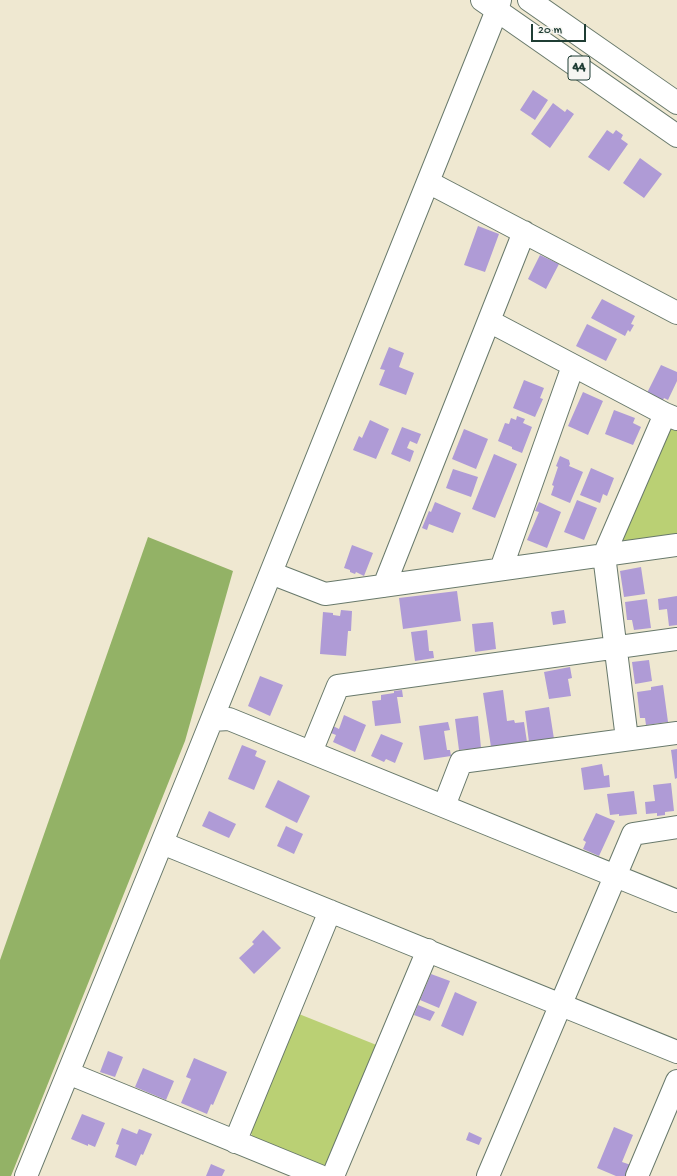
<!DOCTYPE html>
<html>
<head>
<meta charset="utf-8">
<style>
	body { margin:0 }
	#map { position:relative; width:677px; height:1176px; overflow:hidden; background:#efe8d1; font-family:"Gochi Hand",sans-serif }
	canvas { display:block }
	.scale { position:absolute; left:531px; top:24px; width:55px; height:18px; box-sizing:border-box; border:2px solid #1f3d34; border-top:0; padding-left:5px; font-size:12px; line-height:14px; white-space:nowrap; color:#1f3d34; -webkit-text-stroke:3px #f6f6f2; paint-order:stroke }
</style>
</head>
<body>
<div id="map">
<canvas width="677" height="1176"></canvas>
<div class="scale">20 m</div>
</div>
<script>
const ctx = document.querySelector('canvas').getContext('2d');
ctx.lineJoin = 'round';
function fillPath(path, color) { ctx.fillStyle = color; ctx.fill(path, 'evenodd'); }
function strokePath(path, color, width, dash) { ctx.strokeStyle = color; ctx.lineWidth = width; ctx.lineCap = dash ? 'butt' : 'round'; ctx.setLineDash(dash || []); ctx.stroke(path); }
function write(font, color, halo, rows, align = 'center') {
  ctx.font = font + ' "Gochi Hand",sans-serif'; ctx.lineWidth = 3; ctx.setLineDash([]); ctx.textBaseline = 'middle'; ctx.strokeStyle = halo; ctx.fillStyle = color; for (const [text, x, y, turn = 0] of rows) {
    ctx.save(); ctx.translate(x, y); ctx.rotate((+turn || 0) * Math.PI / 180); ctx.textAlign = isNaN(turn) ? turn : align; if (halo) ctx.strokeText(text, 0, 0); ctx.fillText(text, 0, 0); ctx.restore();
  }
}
fillPath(new Path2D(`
	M672,427L677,429V536L629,543L623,540L621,535L663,433Z
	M299,1014L379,1046L331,1167H316L254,1141L250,1130Z`), '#bad074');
fillPath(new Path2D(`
	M148,537L233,571L185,741L11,1176H0V960Z`), '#93b266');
fillPath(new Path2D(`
	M533,90L548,100L535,120L520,110Z
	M553,103L565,112L567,109L574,114L550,148L531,134Z
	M607,130L613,134L616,130L623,135L621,139L628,144L609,171L588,157Z
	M640,158L662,174L644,198L623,183Z
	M478,226L499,234L485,272L464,265Z
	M540,255L559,264L546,289L528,279Z
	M602,299L635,316L631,324L634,325L630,332L628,330L625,336L591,318Z
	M587,324L617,339L606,361L576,346Z
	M389,347L404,353L399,367L414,373L406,395L379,385L385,370L380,369Z
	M661,365L677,372V381L668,400L664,398L663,400L647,393Z
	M524,380L544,388L540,398L543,399L535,417L513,408Z
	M583,392L603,401L588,435L568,426Z
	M614,410L635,418L633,423L641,427L633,445L605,434Z
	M517,416L525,419L523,423L532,427L522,453L512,449V447L498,441L505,423L509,424L511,418L516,420Z
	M370,420L389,429L376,459L353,450L359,436L362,438Z
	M402,427L421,434L417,444L410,441L407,448L414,451L410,462L391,454Z
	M464,429L488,439L476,469L452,459Z
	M494,454L517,464L495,518L472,509Z
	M560,456L569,460L570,464L569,466L583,472L570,503L551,495L554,486L552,485L558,467L556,466Z
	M591,468L614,478L607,496L603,494L600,503L580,495Z
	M453,469L478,477L471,497L446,488Z
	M577,500L597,508L584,540L564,532Z
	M435,502L461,513L453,533L429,524L427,530L422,528L429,511L431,512Z
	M539,502L561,512L547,548L527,540L539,512L535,511Z
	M352,545L373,553L364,576L356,572L355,574L350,572V570L344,568Z
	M641,567L645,594L624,597L620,571Z
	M457,591L461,621L403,629L399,598Z
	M677,596V625L669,626L667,609L659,610L658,599Z
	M647,599L651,628L634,630L632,620H627L625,602Z
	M341,610L352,611L351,631H348L346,656L320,654L323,612L333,613V615L340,616Z
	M564,610L566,623L553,625L551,612Z
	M493,622L496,649L475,652L472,624Z
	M427,630L429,651H433L434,658L415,661L411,632Z
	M649,660L652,681L635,684L632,662Z
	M570,667L572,678L568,679L571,696L549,699L544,672Z
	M260,676L283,685L270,716L248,706Z
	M663,685L668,722L646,725L645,718H640L637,692L651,690V687Z
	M402,690L403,697H397L401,723L375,726L372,701L381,700V695L394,693V691Z
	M503,690L507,721L514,720L515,723L524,722L527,742L491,747L483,693Z
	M549,707L554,739L529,742L525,711Z
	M344,715L366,725L355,752L333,742L336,735L331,733L333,726L339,729Z
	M478,716L481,748L459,750L455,719Z
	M448,722L450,730L444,731L447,750H450L451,756L424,760L419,726Z
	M381,734L403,743L395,763L386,759L384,762L371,756Z
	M242,745L257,751L255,756L266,761L254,790L228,779Z
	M677,749V778L675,779L671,750Z
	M602,764L604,776L609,775L610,787L584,790L581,768Z
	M278,780L310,796L297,823L265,807Z
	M671,783L674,811L665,812V815L657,816V813L646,814L645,802L655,801L653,785Z
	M634,791L637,814L619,816V814L610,815L607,794Z
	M209,811L236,824L229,838L202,826Z
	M596,813L615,821L599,856L583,849L586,842L583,840Z
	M286,826L303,834L294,854L277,846Z
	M263,930L281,948L254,974L239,958L254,944L252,942Z
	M431,974L450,981L439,1008L420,1000Z
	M455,992L477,1002L463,1036L441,1026Z
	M418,1005L435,1012L430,1021L414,1015Z
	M108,1051L123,1057L115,1077L100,1072Z
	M194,1058L227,1072L213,1105L211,1104L207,1114L181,1103L191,1079L186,1077Z
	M143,1068L174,1081L166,1100L135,1087Z
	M82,1114L105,1123L95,1147L88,1144V1146L71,1139Z
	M614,1127L633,1135L622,1162L631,1165L626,1176H616L597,1168Z
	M122,1128L137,1134L139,1129L152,1134L143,1155L141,1154L136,1166L115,1157L119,1145L116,1144Z
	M469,1132L482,1138L479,1145L466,1140Z
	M211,1164L225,1170L222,1176H206Z`), '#af9bd6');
const street = new Path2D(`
	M428,182L677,313
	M489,321L665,414L677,419
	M501,569L573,366
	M271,573L325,594L677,545
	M384,586L524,232
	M212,720L229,719L677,901
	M627,739L604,555L665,414
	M311,752L338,686L677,639
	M444,806L461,762L677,733
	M162,843L677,1052
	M68,1073L320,1176
	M235,1142L330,911
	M26,1176L194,764L497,10L500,0
	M333,1176L428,950
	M488,1176L633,834L677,827
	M637,1176L677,1081`);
const primary = new Path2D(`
	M482,0L677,136
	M529,0L677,103`);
strokePath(street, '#68796b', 24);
strokePath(primary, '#68796b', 24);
strokePath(street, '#fff', 22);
strokePath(primary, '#fff', 22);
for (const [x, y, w] of [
	[579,68,22]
]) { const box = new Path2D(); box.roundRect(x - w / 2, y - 12, w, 24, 3); ctx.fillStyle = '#f6f6f2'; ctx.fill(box); strokePath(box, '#1f3d34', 1); }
write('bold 14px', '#1f3d34', null, [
	["44",579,68]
]);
</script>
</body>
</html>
